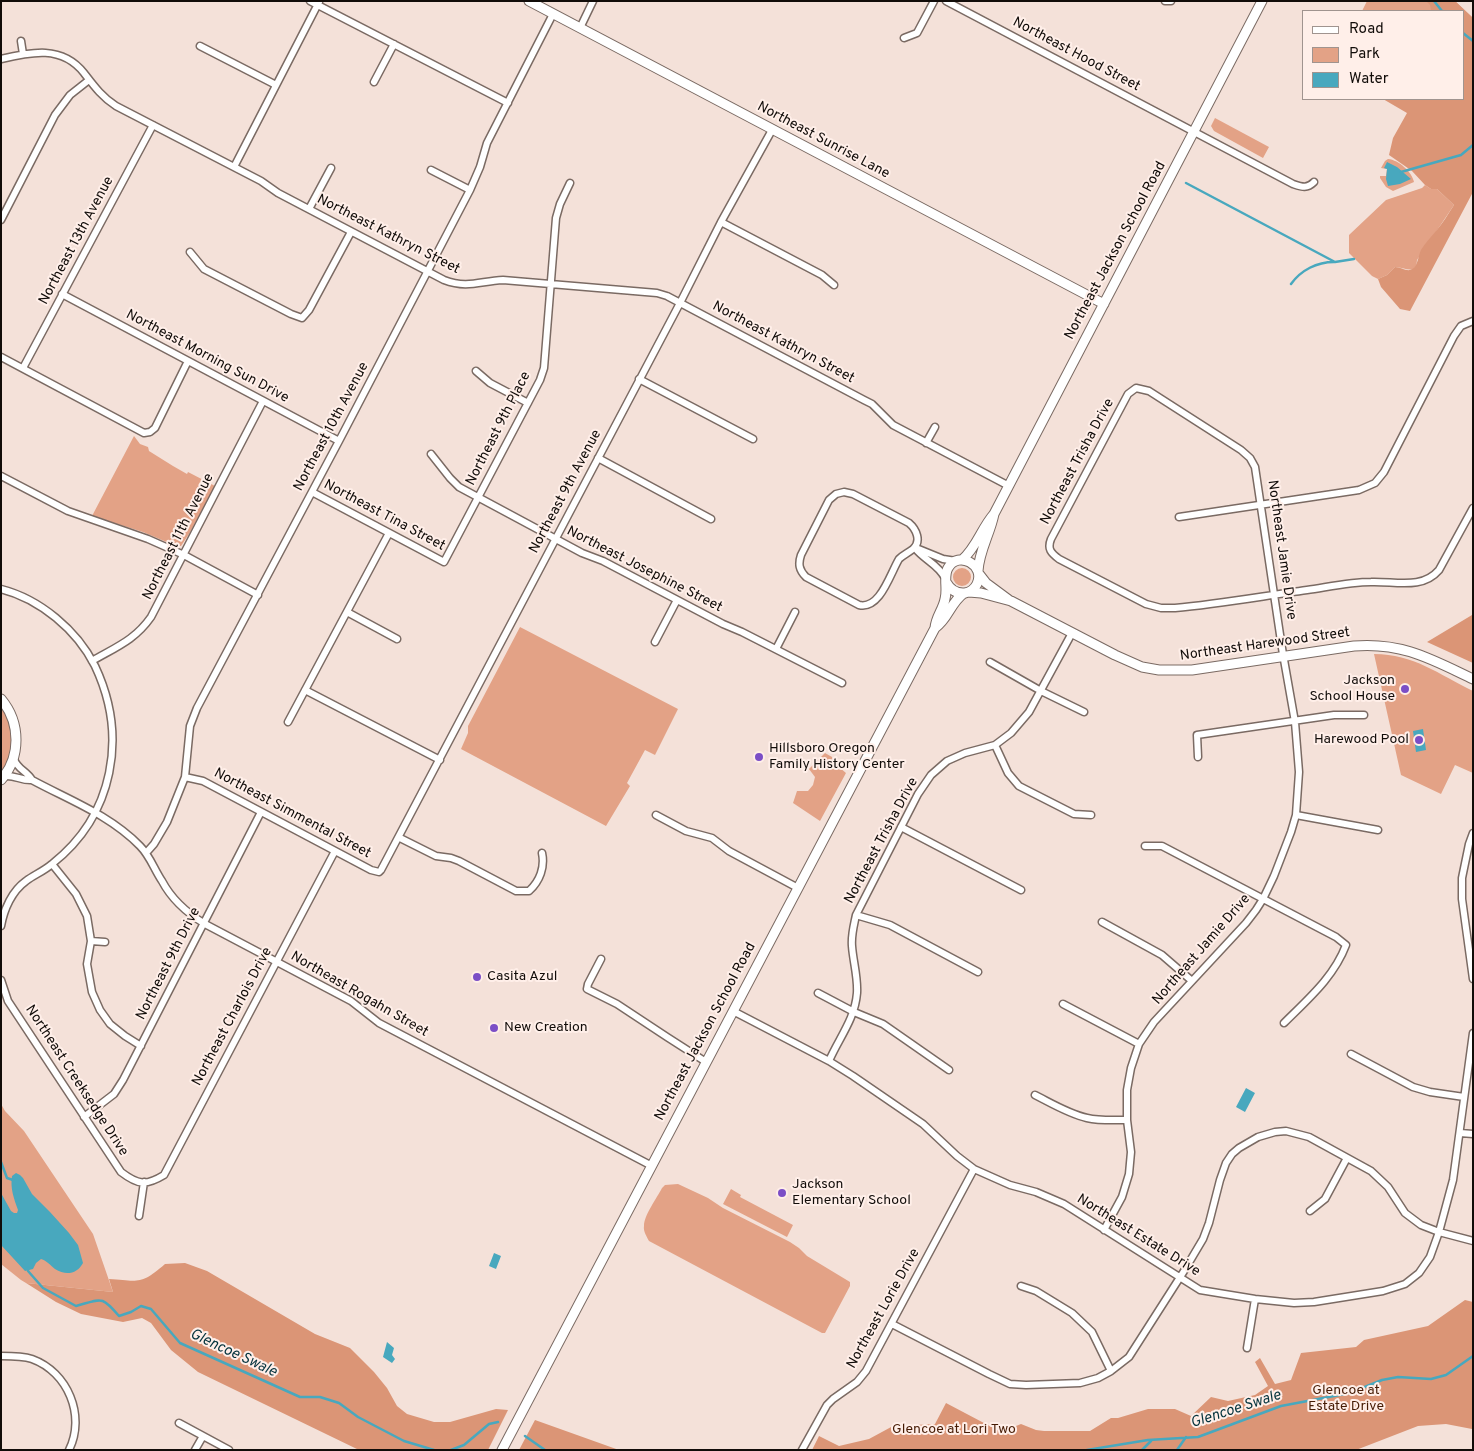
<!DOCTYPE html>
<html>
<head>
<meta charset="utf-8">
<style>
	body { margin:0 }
	#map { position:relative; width:1474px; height:1451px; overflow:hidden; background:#f4e1d9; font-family:Overpass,sans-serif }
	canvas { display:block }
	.frame { position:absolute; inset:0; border:2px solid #110c09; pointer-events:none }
	.legend { position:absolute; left:1302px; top:10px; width:162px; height:90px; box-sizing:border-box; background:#ffefe9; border:1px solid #a0948f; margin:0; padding:6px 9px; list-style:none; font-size:15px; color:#110c09 }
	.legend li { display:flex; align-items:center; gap:10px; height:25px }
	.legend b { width:25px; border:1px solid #a0948f }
</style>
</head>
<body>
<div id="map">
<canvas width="1474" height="1451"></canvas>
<div class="frame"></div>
<ul class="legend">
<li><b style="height:6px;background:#fff"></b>Road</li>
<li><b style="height:14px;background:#e3a286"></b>Park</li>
<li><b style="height:14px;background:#48a8be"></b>Water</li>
</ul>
</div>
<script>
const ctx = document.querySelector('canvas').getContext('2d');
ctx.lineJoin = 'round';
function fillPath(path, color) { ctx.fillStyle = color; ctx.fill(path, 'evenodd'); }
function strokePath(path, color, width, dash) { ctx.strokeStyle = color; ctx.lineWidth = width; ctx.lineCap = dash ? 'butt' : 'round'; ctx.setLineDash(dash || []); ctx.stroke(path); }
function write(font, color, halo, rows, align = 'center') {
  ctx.font = font + ' Overpass,sans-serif'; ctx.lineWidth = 4; ctx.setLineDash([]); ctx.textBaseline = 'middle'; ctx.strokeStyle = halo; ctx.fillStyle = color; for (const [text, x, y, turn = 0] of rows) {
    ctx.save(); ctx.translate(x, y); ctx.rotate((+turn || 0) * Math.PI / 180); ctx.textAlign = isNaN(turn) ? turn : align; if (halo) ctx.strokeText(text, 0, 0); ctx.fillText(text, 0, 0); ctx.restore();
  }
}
fillPath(new Path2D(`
	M1367,1H1455L1473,18L1463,99V11H1362Z
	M1215,118L1269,147L1263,158L1214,131L1211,126Z
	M1388,159C1399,160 1412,172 1414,182L1393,191L1386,187L1380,178V176H1386L1387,169L1381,168L1385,161Z
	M1425,185L1431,189H1437L1454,205L1417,260C1416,276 1405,267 1395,267L1387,275L1378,279L1372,276L1349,253V235L1386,200L1422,188Z
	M134,436L140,444L148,447L149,451L173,466L187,474L188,472L215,486L189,534L181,546H176L143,532L92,516Z
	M953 577a9 9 0 1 1 18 0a9 9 0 1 1-18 0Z
	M520,627L678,709L655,755L645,750L627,783L630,786L606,826L461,749L468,733V726Z
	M1374,654C1414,654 1438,674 1473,691V773L1455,765L1441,794L1401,775Z
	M1,705C17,730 15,749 1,774Z
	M825,753L832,757L833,762L846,773L820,821L793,803L797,791H808L813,785L815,777L809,769Z
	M1,1104L5,1111L24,1131L93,1234L113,1292L26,1283L21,1280L1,1264Z
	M678,1184L708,1198L723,1208L790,1242L799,1248L807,1256L850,1282V1286L825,1333H822L649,1241C647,1237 643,1231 644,1226C644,1215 657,1198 662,1188L665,1185Z
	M731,1189L741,1195L740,1197L793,1225L787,1237L723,1204Z`), '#e3a286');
fillPath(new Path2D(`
	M1426,1H1455L1473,18V192L1410,311L1400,309L1381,287L1378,279L1387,275L1395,267C1400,267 1406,271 1410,270C1418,268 1418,256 1421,250C1425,243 1431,237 1436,231C1443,223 1448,214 1454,205L1437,189H1431L1425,185L1412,171L1389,155L1393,138L1407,113L1383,99H1463V11H1431L1430,5Z
	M1472,615L1473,663L1427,642Z
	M185,1263L207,1271L315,1334L350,1348L374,1372L387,1388L397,1406L407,1414L434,1422H450L496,1409L508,1410L488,1450H359L198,1372L171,1350L151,1323L142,1318L123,1322L81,1314L56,1302L26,1283L113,1292L109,1279C139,1281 141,1285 165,1264Z
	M1465,1300L1473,1302L1472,1429L1446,1424L1418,1426L1356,1450H812L819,1436L839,1446L869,1439L893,1426L935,1424L946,1403L1001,1432L1021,1424L1036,1430L1044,1431H1090L1111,1418H1118L1148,1409H1175L1191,1416L1211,1397L1228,1401L1255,1395L1268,1386L1255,1362L1260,1358L1275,1384L1291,1380L1301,1353L1356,1347L1364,1340L1428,1326Z
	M535,1420L619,1450H519Z`), '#db9576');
fillPath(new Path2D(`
	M1387,162L1397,167L1411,179L1400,184L1388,186L1386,179L1387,169L1384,168Z
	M1423,729L1426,750L1416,752L1413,731Z
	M1246,1088L1255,1093L1245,1112L1236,1107Z
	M16,1173L20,1175L23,1178L32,1194L50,1212L69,1233L78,1245L83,1263C77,1274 66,1276 55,1269C50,1265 47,1261 41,1259L36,1263L33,1269L25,1271L1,1245V1193L11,1211L14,1213H17L18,1210C14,1199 10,1188 12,1176Z
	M494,1253L501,1256L496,1269L489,1266Z
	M387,1342L394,1348L392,1355L395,1359L392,1363L383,1357Z`), '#48a8be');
strokePath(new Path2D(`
	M1434,1L1442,11
	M1463,33L1473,41
	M1401,172L1461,155L1473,145
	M1186,183L1335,262L1354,259
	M1291,284C1301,270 1317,262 1334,262
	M1,1162L7,1178L13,1180
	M28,1268V1271L43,1288L76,1306C102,1299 101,1295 119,1316L131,1312L141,1306L151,1309L180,1343L300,1397H320L339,1403L358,1417L404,1441L434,1450
	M525,1436L545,1450
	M451,1450L464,1445L489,1424L498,1422
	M1087,1450L1148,1440L1198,1437L1281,1406L1350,1393L1382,1380L1398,1377L1431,1379L1446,1375L1473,1356
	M1142,1450L1151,1441
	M1177,1450L1186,1437`), '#48a8be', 2.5);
const street = new Path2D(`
	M310,1L508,103
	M946,1L1293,184C1302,187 1307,189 1314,182
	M1165,1H1171
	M580,28L593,1
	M904,38L917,33L934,1
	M21,41L23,54
	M200,46L276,85
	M1,59C31,52 62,45 84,73C94,86 102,97 116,106L261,181L278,193L444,280C468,289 480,281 503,280L657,293L667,296L864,400L872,404L893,425L1009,486
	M374,82L394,44
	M234,167L319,2
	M431,170L470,190
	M309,209L331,168
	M1,220L55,115L70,95L89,80
	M721,222L822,275L834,285
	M190,252L204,269L291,314L302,318L309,310L351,232
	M62,294L339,441
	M1,357L144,433L150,432L155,428L188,361
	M23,368L153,125
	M476,371L490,383L528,403
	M639,379L753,439
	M926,443L935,427
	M431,454L450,478L459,487L582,553L603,561L723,624L742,632L842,683
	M598,458L711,519
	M1,476L68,511L148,539L184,555L258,595
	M312,492L444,562L540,380L544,368L556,218L560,204L570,183
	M844,492L853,494L909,523C916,529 922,541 913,549C908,553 903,555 899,559C890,574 880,610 859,605L806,577C799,570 798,564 801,555L829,500L836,494Z
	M1179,517L1359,490L1375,483L1384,472L1454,336L1461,326L1473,321
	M915,548C924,560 938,564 945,578
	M916,548L943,559L956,561
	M1,589C40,599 77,630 95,666C128,736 114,815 52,864C44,871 34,875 26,881C12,891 4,909 1,926
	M347,612L397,639
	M655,642L677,600
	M776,649L795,612
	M92,661C116,647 135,640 151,617L263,401
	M990,662L1041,691L1084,712
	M305,690L440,760
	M288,722L389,533
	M995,745L1008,773L1019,786L1074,814L1091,815
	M1198,757L1197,735L1334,715H1364
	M14,759C17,769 27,771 32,780
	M5,776C15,775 22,781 32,780C69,800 110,815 140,846C150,856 154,869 162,881C172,900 187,913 205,924L351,1001L379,1023L652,1166
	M185,777L203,781L371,870L379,872L381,870L680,303L721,222L772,130
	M656,815L686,831L712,838L729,851L798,888
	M1296,815L1378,830
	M901,827L1021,890
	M1473,833L1469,844L1462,878V899L1473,979
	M400,838L436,856L451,858L459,861L516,891H529C540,881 545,867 542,853
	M1145,846H1162L1336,937L1346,945C1334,977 1308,999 1284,1023
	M146,853L154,844L167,822L185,777L190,726L197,708L339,441L470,190L480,167L487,143L553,14
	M52,864L76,894L87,916L91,941L87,964L92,992L100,1010L110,1024L125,1036L141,1046
	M856,915L890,925L978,972
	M1102,922L1162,955L1192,981
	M91,941L105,942
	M601,959L588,984L587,989L617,1004L667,1037L706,1062
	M1,980L8,1001L121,1172C138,1185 146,1186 164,1175L335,851
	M818,993L854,1012L883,1024L949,1070
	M1063,1004L1139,1044
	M733,1011L829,1061L853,1076L923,1124L957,1156L974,1169L1010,1185L1036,1192L1064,1204L1200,1290L1255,1299L1294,1303L1314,1302L1383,1291L1405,1284L1419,1273L1430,1257L1439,1232L1453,1180L1473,1033
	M1351,1054L1413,1087L1430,1092L1464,1097
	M829,1061C839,1038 855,1019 857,993C858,977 853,961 852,946C851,935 854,925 856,915L918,794L931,775L947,761L965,753L995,745L1011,733L1029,712L1072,633
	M1035,1095C1051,1103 1069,1114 1087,1118C1100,1121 1113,1120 1127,1120
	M84,1117L114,1094L123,1080L261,812
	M1460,1133L1473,1134
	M1310,1211L1325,1199L1347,1158
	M139,1216L144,1182
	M1104,1230L1122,1197L1129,1174L1131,1152L1127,1120V1090L1131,1068L1139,1044L1154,1022L1246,923L1256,910L1263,899L1274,876L1291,832L1296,815L1299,772L1295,722L1283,654L1282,648L1255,467L1250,458L1241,450L1149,391L1136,388L1128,394L1051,539C1047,549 1051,553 1059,559L1146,604L1161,608H1175C1219,604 1263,596 1307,590C1328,587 1350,582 1371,582C1395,581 1422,590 1439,570L1473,508
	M1021,1286L1036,1291L1072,1313L1092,1332L1111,1371
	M892,1324L989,1374L1010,1384L1026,1385L1080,1383L1098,1378L1111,1371L1129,1357L1184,1271L1203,1239L1209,1223L1220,1180L1226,1163L1232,1154L1239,1148L1258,1137L1275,1132L1286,1131L1309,1137L1371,1171L1388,1187L1405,1213L1421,1225L1439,1232L1473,1241
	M1247,1348L1255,1299
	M1,1356C11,1356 23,1356 32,1359C68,1372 86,1416 69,1450
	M179,1423L229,1450
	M195,1450L203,1436
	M802,1450L827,1405L833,1399L857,1382L866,1371L974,1169`);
const secondary = new Path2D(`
	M529,1L1104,304
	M962,560C977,547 981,529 994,514L1262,1
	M978,571C979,551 990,534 994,514
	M979,574L986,583L1009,600
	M969,592L981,593L1011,601L1115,655L1142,667L1159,670H1192L1354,646C1402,642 1431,659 1473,679
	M935,628C949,618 950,603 964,593
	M1,699C21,723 21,757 1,780
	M502,1450L935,628C936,616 943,610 945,599C948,589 943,576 948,568C958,550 986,565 977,584C975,588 970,592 965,593C956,594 950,589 946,582`);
strokePath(street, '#7a6a63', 9);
strokePath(secondary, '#7a6a63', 11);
strokePath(street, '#fff', 6);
strokePath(secondary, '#fff', 9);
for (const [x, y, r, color] of [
	[1405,689,5,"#7b4ec6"],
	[1419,740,5,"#7b4ec6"],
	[759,757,5,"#7b4ec6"],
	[477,977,5,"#7b4ec6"],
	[494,1028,5,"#7b4ec6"],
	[782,1193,5,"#7b4ec6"]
]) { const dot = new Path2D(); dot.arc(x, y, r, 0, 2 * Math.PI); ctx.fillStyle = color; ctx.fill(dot); strokePath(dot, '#ffefe9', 2); }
write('14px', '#110c09', '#ffefe9', [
	["Northeast Hood Street",1076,55,28],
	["Northeast Sunrise Lane",823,141,28],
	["Northeast Kathryn Street",388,235,27],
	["Northeast 13th Avenue",77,241,-62],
	["Northeast Jackson School Road",1116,251,-62],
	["Northeast Kathryn Street",783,343,28],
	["Northeast Morning Sun Drive",207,357,28],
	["Northeast 10th Avenue",332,427,-62],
	["Northeast 9th Place",499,429,-63],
	["Northeast Trisha Drive",1078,462,-62],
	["Northeast 9th Avenue",566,492,-62],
	["Northeast Tina Street",384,516,28],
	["Northeast 11th Avenue",179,537,-63],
	["Northeast Jamie Drive",1281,550,82],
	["Northeast Josephine Street",644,570,27],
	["Northeast Harewood Street",1265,645,-8],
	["Northeast Simmental Street",292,814,28],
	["Northeast Trisha Drive",882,841,-62],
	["Northeast Jamie Drive",1202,950,-49],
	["Northeast 9th Drive",169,964,-63],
	["Northeast Rogahn Street",359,995,30],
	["Northeast Charlois Drive",233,1017,-62],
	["Northeast Jackson School Road",706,1032,-62],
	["Northeast Creeksedge Drive",76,1081,57],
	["Northeast Estate Drive",1138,1236,32],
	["Northeast Lorie Drive",884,1309,-61]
]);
write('14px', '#110c09', '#ffefe9', [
	["Jackson",1395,681,"right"],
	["School House",1395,697,"right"],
	["Harewood Pool",1409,740,"right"],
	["Hillsboro Oregon",769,749],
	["Family History Center",769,765],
	["Casita Azul",487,977],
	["New Creation",504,1028],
	["Jackson",792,1185],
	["Elementary School",792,1201]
], 'left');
write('14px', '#461b04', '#ffefe9', [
	["Glencoe at",1346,1391],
	["Estate Drive",1346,1407],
	["Glencoe at Lori Two",954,1430]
]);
write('italic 15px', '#03323c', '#ffefe9', [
	["Glencoe Swale",233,1354,25],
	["Glencoe Swale",1236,1410,-18]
]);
</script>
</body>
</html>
